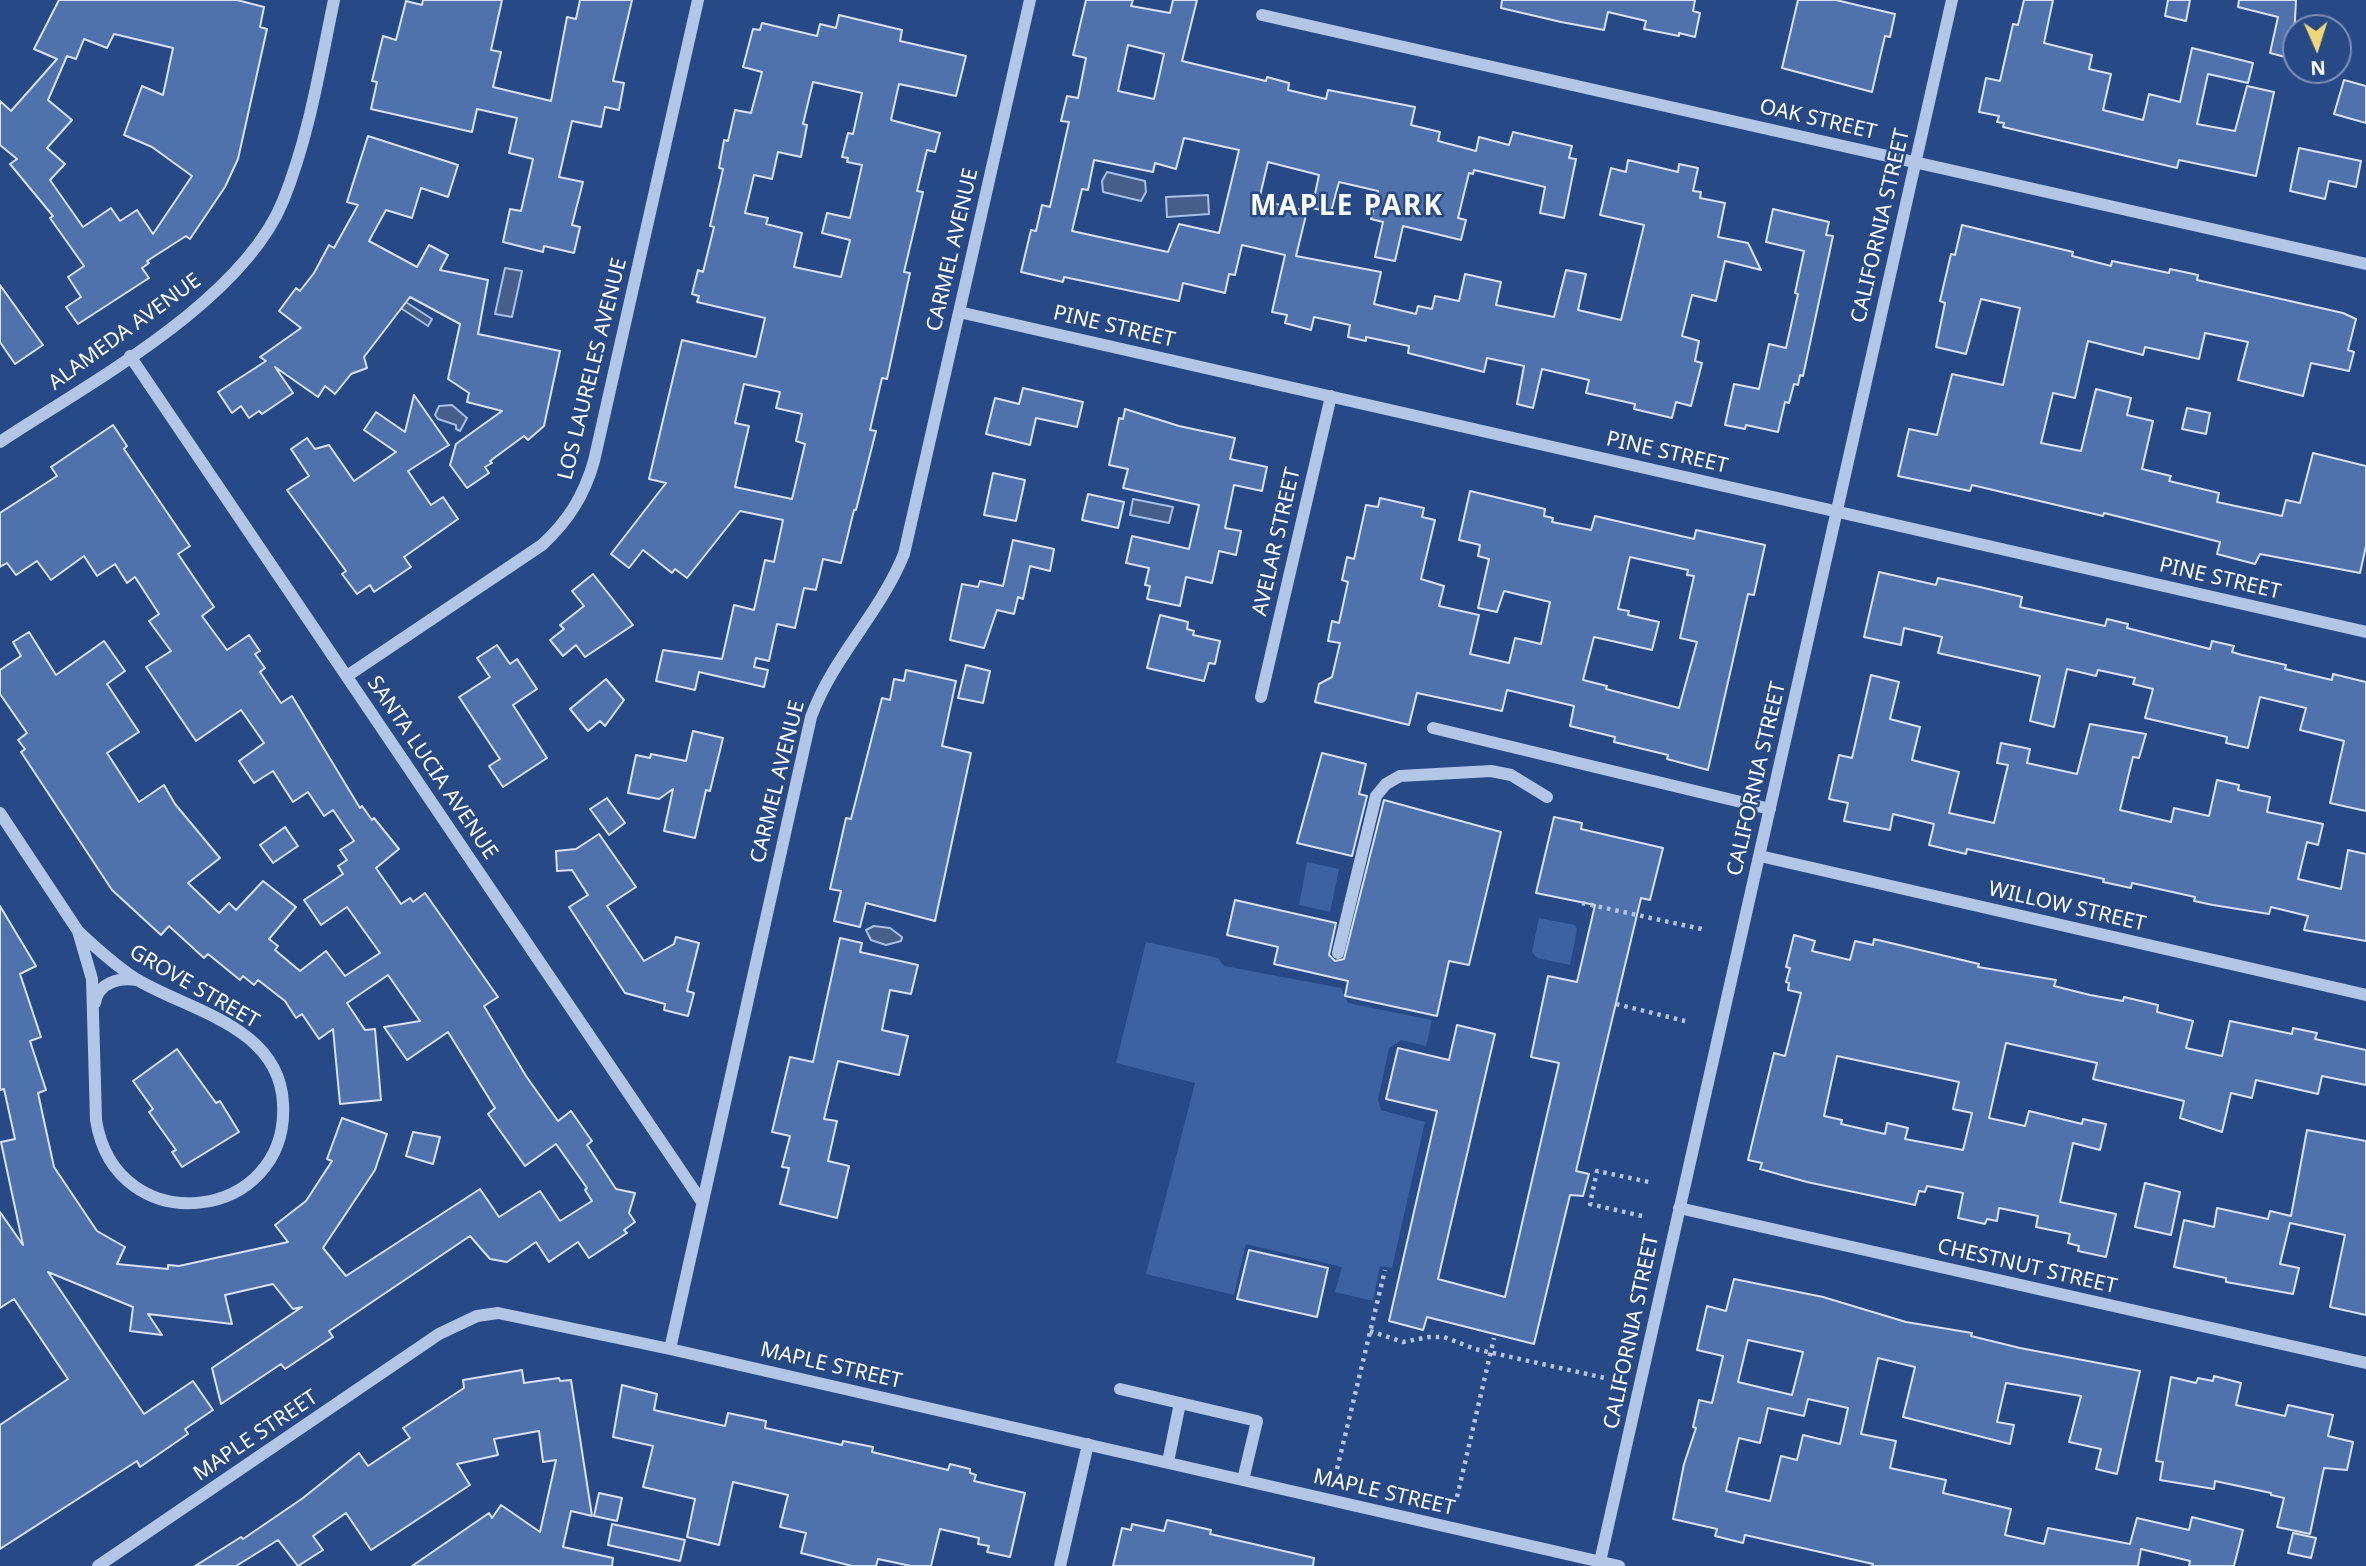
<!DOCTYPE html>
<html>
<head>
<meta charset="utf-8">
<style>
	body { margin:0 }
	#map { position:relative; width:2366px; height:1566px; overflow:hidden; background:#274986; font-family:"Noto Sans",sans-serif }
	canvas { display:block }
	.north { position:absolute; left:2282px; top:14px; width:70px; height:70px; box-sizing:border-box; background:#274986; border:2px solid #7d92b6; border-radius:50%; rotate:177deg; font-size:19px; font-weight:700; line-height:28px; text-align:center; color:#fff }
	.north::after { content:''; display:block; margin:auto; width:24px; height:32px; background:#f0d677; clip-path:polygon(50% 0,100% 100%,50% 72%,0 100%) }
</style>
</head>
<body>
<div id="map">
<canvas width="2366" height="1566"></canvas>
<div class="north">N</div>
</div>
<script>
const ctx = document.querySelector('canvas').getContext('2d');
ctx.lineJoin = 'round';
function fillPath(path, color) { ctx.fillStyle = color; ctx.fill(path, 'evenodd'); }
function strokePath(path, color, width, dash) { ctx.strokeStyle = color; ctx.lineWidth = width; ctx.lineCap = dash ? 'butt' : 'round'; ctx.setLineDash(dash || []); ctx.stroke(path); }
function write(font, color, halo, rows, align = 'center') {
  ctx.font = font + ' "Noto Sans",sans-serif'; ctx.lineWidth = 5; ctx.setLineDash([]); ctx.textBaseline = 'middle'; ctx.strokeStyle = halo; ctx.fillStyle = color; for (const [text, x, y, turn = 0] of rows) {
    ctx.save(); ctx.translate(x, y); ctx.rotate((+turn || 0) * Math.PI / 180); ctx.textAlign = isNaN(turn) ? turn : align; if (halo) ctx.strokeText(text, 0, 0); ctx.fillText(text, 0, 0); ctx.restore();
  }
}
fillPath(new Path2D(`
	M1307,862L1339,869L1330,912L1299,905Z
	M1539,918L1575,925L1577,929L1570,965L1537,958L1532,952Z
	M1146,942L1218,958L1224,966L1341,988L1348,1003L1432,1020L1426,1046L1401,1040L1389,1048L1378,1100L1381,1110L1425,1122L1392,1268L1380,1266L1373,1301L1335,1292L1342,1267L1246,1244L1234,1295L1146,1274L1195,1083L1116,1063Z`), '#3c62a2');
const water = new Path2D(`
	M1107,172L1145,181L1146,192L1141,201L1103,192L1102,181Z
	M1208,195L1209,214L1167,217L1166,197Z
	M505,268L522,271L512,317L495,314Z
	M398,297L432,319L428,326L393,303Z
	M452,405L467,418L460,431L456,429V425L438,419L435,415L439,406Z
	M1133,499L1173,507L1169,523L1130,515Z
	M874,926L890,928L902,937L901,941L886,945L871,940L866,930Z`);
fillPath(water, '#455e8a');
strokePath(water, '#a6c0e8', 2);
const building = new Path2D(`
	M59,0H237L264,7L260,27L267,29L238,159L225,187L190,239L186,236L147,261L149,263L142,268L149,278L78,324L66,307L81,297L68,277L84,266L50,218L53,216L10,164L17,159L0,145V101L11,111L57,59L34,49ZM114,34L173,48L163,95L142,86L124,135L152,147L192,176L153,234L137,210L120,221L111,208L83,227L50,180L65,164L47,148L72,120L48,100L67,56L76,59L84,39L107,48Z
	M423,0H502L491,50L501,52L493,87L551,101L567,17L576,19L580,0H632L613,81L624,83L619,110L605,107L601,127L572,121L559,177L583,182L572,225L580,227L574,253L544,246L543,252L503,242L510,209L521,211L533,159L509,153L517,118L477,109L472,132L371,109L377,82L372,81L383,36L396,40L406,1L422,5Z
	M1086,0H1133L1131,6L1170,13L1173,0H1197L1182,61L1266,81L1267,77L1289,83L1288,90L1326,99L1328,90L1415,107L1411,125L1440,132L1438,141L1476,151L1479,137L1509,145L1513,132L1572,146L1569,158L1576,159L1564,218L1540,213L1545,187L1474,170L1473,174L1469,173L1458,218L1466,220L1461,240L1403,226L1395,261L1375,257L1383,222L1371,219L1378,191L1339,182L1331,212L1312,208L1319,175L1268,162L1259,200L1307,211L1296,256L1381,272L1374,304L1416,314L1418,306L1432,309L1435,296L1459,301L1465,274L1501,282L1496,305L1554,317L1566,270L1586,274L1578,310L1621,320L1644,225L1600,215L1611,168L1626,172L1628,160L1678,172L1679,164L1698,168L1693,191L1701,192L1700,198L1725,203L1718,237L1748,243L1761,270L1725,261L1716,301L1692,295L1682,336L1699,341L1695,361L1702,363L1691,406L1676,402L1672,418L1634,409L1635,404L1586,393L1589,380L1542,369L1533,408L1517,404L1524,366L1487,358L1484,372L1408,353L1409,346L1366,337V341L1348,337L1350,325L1314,317L1311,330L1285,323L1287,315L1272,312L1285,255L1242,245L1235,275L1229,274L1225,293L1183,283L1179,301L1064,277L1063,282L1021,272L1031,230L1036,231L1042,205L1050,207L1069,122L1061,121L1067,96L1078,98L1086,58L1073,55ZM1128,45L1164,54L1154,99L1118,91ZM1184,138L1239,150L1219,233L1179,224L1168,252L1072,231L1082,189L1088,190L1094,160L1153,172L1155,163L1176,169Z
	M1502,0H1695L1693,11L1700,13L1695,37L1679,33V36L1644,29L1646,21L1608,12L1604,30L1561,22L1501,8Z
	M1798,0H1836L1895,14L1890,37L1885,36L1872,92L1782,68Z
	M2024,0H2053L2044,43L2092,55L2089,69L2111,74L2103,110L2143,120L2149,94L2180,102L2192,48L2253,63L2248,83L2208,74L2197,124L2235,131L2247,86L2274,92L2256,176L2179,160L2177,168L2003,127L2004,123L1997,122L1999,116L1979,112L1986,78L2000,81L2013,24L2018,25Z
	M2168,0H2190L2186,21L2165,16Z
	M2239,0H2296L2293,59L2270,53L2278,17L2238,7Z
	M839,15L902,30L900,41L966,56L956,96L899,84L891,120L940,133L935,152L927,150L917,191L923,192L904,272L910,273L887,379L882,378L870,430L876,431L856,510H854L841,563L823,559L816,590L804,588L795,628L777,624L769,661L756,658L754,667L768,670L764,687L699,672L695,690L656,681L663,650L722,659L734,605L754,610L765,560L774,562L783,520L740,511L687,578L675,569L672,573L643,550L629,568L611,554L666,483L649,479L682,340L756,357L765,318L697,302L699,296L692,294L698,270L703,272L714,227L710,226L723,169L719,168L724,140L728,141L735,110L751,113L762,72L743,67L753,29L760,30L762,23L817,36L820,24L836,28ZM813,82L862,93L853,134L848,133L842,157L848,158L847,162L862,165L850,218L827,213L822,233L850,240L841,277L794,267L802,233L766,224L768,218L745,213L754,175L772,179L778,152L801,157L807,125L803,124ZM744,384L780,392L776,408L802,414L796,441L805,444L792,499L735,487L749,426L735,423Z
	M2344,80L2366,86V123L2334,114Z
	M368,136L458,165L448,197L421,188L412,218L386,210L369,241L417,267L429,245L448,255L440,270L488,280L478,334L560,351L544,426L528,440L524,436L490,461L492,463L485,467L489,473L467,488L450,465L456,444L502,411L467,402L469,393L448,379L460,324L410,297L364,357L367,368L351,374L335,394L325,386L318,397L275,367L293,393L262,414L259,411L249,418L241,406L232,413L218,392L266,361L260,357L301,328L279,311L296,288L300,291L314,273L329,245L334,248L358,205L347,202Z
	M2299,148L2361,161L2356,187L2329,181L2325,199L2290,191Z
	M1773,209L1829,222L1826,235L1833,236L1803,376L1800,375L1798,385L1794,384L1789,403L1785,402L1778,432L1746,425L1745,429L1725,425L1734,384L1759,389L1769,344L1786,348L1798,294L1795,293L1804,251L1766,242Z
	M1962,225L2073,252L2072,256L2111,266L2112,261L2169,273L2170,269L2198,275L2197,280L2343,313L2356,319L2348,350L2354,352L2349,371L2311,363L2303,396L2238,380L2248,342L2205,333L2199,359L2145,347L2143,355L2088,341L2075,398L2053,393L2041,443L2081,451L2096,389L2131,398L2127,415L2153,421L2142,469L2171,476L2169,481L2219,493L2217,502L2282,516L2286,500L2300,503L2313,453L2366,466V546L2360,573L2260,554L2255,564L2217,554L2220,542L2104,513L2103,516L1972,485L1970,491L1898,476L1909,429L1937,435L1952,374L2003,385L2020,308L1981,299L1966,354L1936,347L1945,303L1940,301L1951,254L1955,255Z
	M0,285L43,345L15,364L0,342Z
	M1023,388L1083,402L1077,427L1036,418L1030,445L986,434L995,398L1019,404Z
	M414,395L449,445L408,471L431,505L443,497L458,519L404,557L411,567L374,592L370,585L357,594L342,574L346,571L287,490L309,476L291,449L307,438L315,449L329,445L354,481L396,452L364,430L376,412L405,432Z
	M2187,408L2210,413L2206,434L2182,429Z
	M1125,409L1179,426L1235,438L1230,459L1267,467L1262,491L1234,485L1225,528L1241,531L1236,555L1219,551L1212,583L1186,577L1180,606L1147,599L1150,586L1145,585L1149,568L1126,563L1132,536L1189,549L1199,505L1123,488L1128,469L1109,465L1119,418L1123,419Z
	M113,425L127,446L124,449L190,546L178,554L214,607L202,616L227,650L249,635L260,651L255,654L265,668L260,672L281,703L292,696L360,808L362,806L372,820L374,818L399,849L376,868L401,904L410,898L413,902L425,893L498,997L484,1006L526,1076L558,1121L571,1111L592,1141L587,1145L616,1189L635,1193L629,1213L635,1222L624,1230L627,1233L589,1258L578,1242L549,1262L536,1242L507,1262L490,1259L470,1236L329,1331L333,1337L285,1369L281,1364L221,1404L212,1368L302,1307L293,1309L273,1284L225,1295L232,1324L148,1314L162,1335L130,1331L133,1307L48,1272L144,1414L193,1381L213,1410L185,1429L188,1434L140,1467L137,1461L0,1549V1425L68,1379L14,1299L0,1308V1212L23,1245L1,1142L15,1139L4,1089L0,1090V906L36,966L20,974L41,1037L30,1041L46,1090L38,1093L54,1167L97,1231L125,1247L117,1264L168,1269V1265L179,1266L288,1242L275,1225L306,1201L332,1161L327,1159L342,1118L387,1134L375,1170L323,1248L346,1276L480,1189L499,1217L540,1191L560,1221L592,1201L585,1190L587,1188L556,1144L525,1166L488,1114L495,1108L448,1032L407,1060L384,1027L420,1021L388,975L347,1003L365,1030L375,1029L381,1100L340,1104L333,1029L319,1039L302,1014L296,1018L285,1001L258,980L254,985L243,976L240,980L208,954L204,958L169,926L161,935L112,890L21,752L25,749L18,740L27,733L0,694V670L21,656L13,642L29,632L56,675L104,641L125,671L107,684L139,732L107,753L139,802L164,785L175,804L220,858L188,883L219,913L229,903L236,910L263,881L296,907L269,939L278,946L275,950L300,971L326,951L345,976L380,953L347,907L321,925L304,900L343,874L338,866L347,860L340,850L354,841L333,810L324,816L308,792L293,802L273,771L254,783L239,761L264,743L241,710L196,741L146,667L171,651L149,621L159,614L135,577L127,583L115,564L97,576L84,556L51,580L37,561L16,575L7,563L0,567V513L57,476L51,467Z
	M993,473L1025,480L1016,521L984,515Z
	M1470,491L1545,509L1544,516L1553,518L1552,522L1591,530L1595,516L1694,539L1696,530L1765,545L1754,595L1748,594L1708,770L1667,759L1668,755L1614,742L1615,737L1570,726L1574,706L1507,690L1502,711L1417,693L1409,725L1315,702L1319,684L1332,677L1340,643L1328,641L1332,621L1339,623L1348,582L1342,580L1347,557L1354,559L1366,505L1378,507L1380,498L1424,508L1422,517L1435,520L1421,579L1444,586L1439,606L1479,615L1470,654L1509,663L1515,638L1541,644L1550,602L1504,591L1497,612L1478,608L1489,559L1478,556L1480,545L1459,540ZM1630,557L1688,570L1687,575L1694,576L1680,638L1697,642L1679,708L1606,689L1607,686L1583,680L1594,637L1652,650L1659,622L1628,615L1629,611L1618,609Z
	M1088,494L1124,502L1118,528L1082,520Z
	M1013,540L1054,549L1050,571L1030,566L1023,599L1018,597L1014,614L997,610L984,648L950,640L962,584L978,587L980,581L1003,586Z
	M1879,572L1936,585L1938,578L1980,587L2022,597L2020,607L2105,626L2107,619L2128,624L2127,628L2210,649L2212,641L2234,646L2232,652L2242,655L2286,665L2285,669L2332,680L2333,674L2366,682V811L2330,803L2344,741L2300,730L2306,708L2260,697L2248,748L2226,743L2227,737L2145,718L2153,689L2133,684L2135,678L2098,670L2096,676L2067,669L2054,727L2030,721L2040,676L1938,653L1942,637L1904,628L1901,645L1864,637Z
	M593,574L633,625L585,657L576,645L563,656L550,640L564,629L560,625L584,606L572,591Z
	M1160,615L1188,622L1187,629L1194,631L1193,635L1220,641L1215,664L1209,663L1204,681L1147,668Z
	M497,645L510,664L517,659L537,689L513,705L547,758L503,787L489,766L500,759L459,697L490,677L477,658Z
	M966,665L990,671L983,703L958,698Z
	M906,670L956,681L942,746L971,753L935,921L866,903L860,927L834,921L841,891L830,889L846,818L851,819L882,698L890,700L894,679L904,681Z
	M1871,675L1899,682L1890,719L1920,727L1912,760L1959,772L1949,813L1994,823L2008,765L1997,763L2001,743L2030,749L2027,763L2077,774L2090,724L2146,734L2139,758L2133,757L2120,810L2171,822L2174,808L2209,816L2217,780L2239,785L2238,790L2270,797L2267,812L2323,824L2318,845L2307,842L2298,879L2341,889L2348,850L2366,854V941L2304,930L2308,916L2271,907L2269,914L2213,905L2194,901L2195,897L2132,883L2131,888L2103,882L2104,879L1967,849L1966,854L1929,845L1934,824L1893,814L1890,830L1844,821L1848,803L1829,799L1839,755L1852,758Z
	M606,679L624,700L605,726L600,721L588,731L570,709Z
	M693,731L723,738L710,791L706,790L695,838L664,831L673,789L659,799L628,793L636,755L650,758L651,754L686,761Z
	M1322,753L1366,764L1359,794L1367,796L1352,856L1297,843Z
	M607,798L625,823L609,835L590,809Z
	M1384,800L1501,832L1469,965L1449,961L1437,1016L1345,996L1348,981L1274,964L1278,947L1227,935L1235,900L1336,923L1329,955L1335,961L1344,959Z
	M1554,817L1582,823L1581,829L1663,848L1650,900L1641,898L1576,1171L1589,1174L1583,1196L1570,1195L1534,1344L1427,1317L1423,1330L1389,1321L1437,1111L1386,1099L1398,1048L1449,1060L1457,1025L1495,1034L1438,1279L1505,1297L1559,1063L1531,1057L1548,976L1577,982L1595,905L1536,893Z
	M285,827L298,846L273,863L260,845Z
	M599,834L636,887L607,906L644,961L674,944L676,937L699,943L687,991L694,993L688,1016L664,1010L665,1004L625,993L569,907L588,895L572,870L557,871L556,851L576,849Z
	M1794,935L1815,941L1812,951L1850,960L1855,941L1873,945L1874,939L1979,964L1978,967L2056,980L2054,986L2090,995L2123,1001L2124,997L2158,1005L2157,1012L2193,1021L2186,1048L2222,1056L2230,1021L2292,1034L2293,1028L2317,1033L2315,1039L2366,1050V1085L2322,1076L2318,1094L2256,1080L2252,1098L2231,1093L2222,1132L2180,1118L2184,1101L2093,1079L2097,1063L2006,1043L1989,1118L2025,1126L2029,1111L2082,1124L2083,1119L2106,1124L2100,1150L2073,1143L2060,1202L2116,1214L2106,1257L2078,1251L2079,1246L2068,1243L2070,1234L2036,1227L2038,1216L1999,1208L1997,1221L1987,1219L1985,1224L1958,1218L1963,1193L1927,1186L1925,1192L1919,1191L1915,1205L1807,1182L1760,1169L1762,1163L1748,1160L1774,1053L1785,1056L1801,993L1788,990L1789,983L1786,982L1790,968L1786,967ZM1837,1056L1959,1082L1953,1109L1972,1113L1963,1150L1905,1139L1908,1128L1887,1123L1885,1134L1841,1124L1842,1120L1824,1116Z
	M840,938L862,943L860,952L918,965L911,994L890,990L882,1030L908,1036L899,1075L838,1061L824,1119L837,1121L828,1161L849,1166L837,1218L780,1204L789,1168L782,1167L790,1136L772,1132L790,1057L813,1062Z
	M177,1049L216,1103L220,1101L239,1132L182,1167L172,1152L176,1150L149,1112L153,1109L133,1081Z
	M2307,1130L2366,1141V1315L2330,1307L2345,1235L2290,1223L2280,1264L2299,1268L2293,1294L2226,1282V1278L2174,1267L2184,1220L2214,1227L2217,1208L2268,1219L2270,1211L2291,1216Z
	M413,1132L440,1137L433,1164L406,1156Z
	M2145,1183L2180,1192L2171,1235L2135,1227Z
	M1249,1250L1328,1268L1317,1317L1237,1299Z
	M1734,1279L1823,1297L1906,1322L1972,1333L1971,1336L2020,1348L2140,1371L2117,1474L2096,1469L2101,1449L2069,1442L2081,1396L2006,1383L1997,1422L2014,1425L2010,1444L1903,1417L1915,1367L1878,1358L1861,1434L1896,1441L1890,1468L1946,1480L1943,1493L2011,1509L2005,1535L2044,1544L2048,1528L2130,1544L2137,1518L2189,1530L2192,1517L2243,1530L2234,1566H2189L2190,1561L2141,1549L2138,1566H1872L1873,1564L1745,1535L1743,1543L1715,1536L1717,1529L1673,1519L1684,1464L1696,1428L1693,1427L1699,1400L1712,1403L1723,1356L1697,1350L1707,1306L1726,1311ZM1748,1340L1803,1352L1792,1395L1738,1382ZM1808,1399L1848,1408L1840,1444L1803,1435L1797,1460L1781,1456L1770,1501L1726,1491L1739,1438L1760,1443L1768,1408L1804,1416Z
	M522,1370L524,1383L559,1378L560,1381L571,1380L592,1516L571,1511L563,1547L613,1558L612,1566H412L489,1513L492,1518L501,1505L540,1532L556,1460L543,1462L539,1431L494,1439L498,1455L457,1464L470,1485L371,1550L346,1513L313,1536L323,1550L298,1566L278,1540L236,1566H195L241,1537L243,1539L303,1498L359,1453L368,1466L410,1438L403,1428L464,1388L463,1380Z
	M2214,1376L2241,1383L2236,1405L2285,1416L2288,1405L2333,1415L2328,1436L2353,1442L2347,1470L2324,1468L2310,1534L2277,1527L2284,1498L2271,1495V1493L2215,1481L2214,1489L2160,1480L2163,1462L2156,1461L2171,1377L2196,1383L2198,1378L2213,1381Z
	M622,1385L657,1394L654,1410L725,1426L728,1413L766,1421L765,1428L842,1445L843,1441L873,1447L872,1452L948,1470L950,1464L970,1469V1473L976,1475L974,1481L1025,1493L1010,1557L987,1552L989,1546L978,1544L979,1538L940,1529L931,1566H911L878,1559L876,1566H852L801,1553L806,1533L780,1527L788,1495L733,1482L719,1545L687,1537L695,1499L643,1487L653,1446L613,1437Z
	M599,1493L622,1498L617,1521L594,1516Z
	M1167,1520L1211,1530L1210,1534L1314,1558L1313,1566H1113L1122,1528L1131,1530L1132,1524L1164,1531Z
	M612,1524L685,1540L680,1561L608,1545Z
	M2293,1533L2316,1538L2311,1558L2288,1553Z`);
fillPath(building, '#4f72ad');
strokePath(building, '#d6e2f6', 2);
strokePath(new Path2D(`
	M1582,903L1706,930
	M1616,1004L1685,1021
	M1642,1216L1590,1204L1597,1171L1649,1182
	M1370,1331L1403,1342L1429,1337H1444L1475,1349L1605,1378
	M1337,1469L1385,1270
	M1457,1497L1494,1338`), '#b2c6e8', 4.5, [3.5, 5]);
strokePath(new Path2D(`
	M1262,15L2366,264
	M959,312L2366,632
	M130,356L702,1202
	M0,442C89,383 242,302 283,201C309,137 320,67 334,0
	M347,676L542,545C568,521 584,496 594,461L698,0
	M1261,697L1331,396
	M1433,728L1770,809
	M0,813L78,931
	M1760,856L2366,995
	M78,931C97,949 115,965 136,979C189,1011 279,1026 283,1103C290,1222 116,1244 96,1120L92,979Z
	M1338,953L1376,796L1386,784L1400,776L1491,771L1511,775L1547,797
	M95,1003C98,983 119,977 137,980
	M1679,1208L2366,1363
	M670,1349L811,717C834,655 879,615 904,554L1030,0
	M1120,1389L1257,1421L1243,1480
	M1168,1462L1180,1403
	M98,1566L439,1334L477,1316L498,1313L670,1349L1619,1566
	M1060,1566L1088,1444
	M1599,1566L1952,0`), '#b2c6e8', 12);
write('21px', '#fff', '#274986', [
	["OAK STREET",1818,120,13],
	["CALIFORNIA STREET",1881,226,-77],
	["CARMEL AVENUE",953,250,-77],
	["PINE STREET",1114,327,13],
	["ALAMEDA AVENUE",125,332,-36],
	["LOS LAURELES AVENUE",593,369,-76],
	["PINE STREET",1667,453,13],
	["AVELAR STREET",1277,542,-77],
	["PINE STREET",2220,579,13],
	["SANTA LUCIA AVENUE",432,768,56],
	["CALIFORNIA STREET",1757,779,-77],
	["CARMEL AVENUE",778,782,-76],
	["WILLOW STREET",2067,907,13],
	["GROVE STREET",194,987,30],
	["CHESTNUT STREET",2027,1267,13],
	["CALIFORNIA STREET",1632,1332,-78],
	["MAPLE STREET",831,1366,13],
	["MAPLE STREET",256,1436,-34],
	["MAPLE STREET",1384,1493,13]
]);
ctx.letterSpacing = '2px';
write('bold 28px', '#fff', '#274986', [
	["MAPLE PARK",1347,207]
]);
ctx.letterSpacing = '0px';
</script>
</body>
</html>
